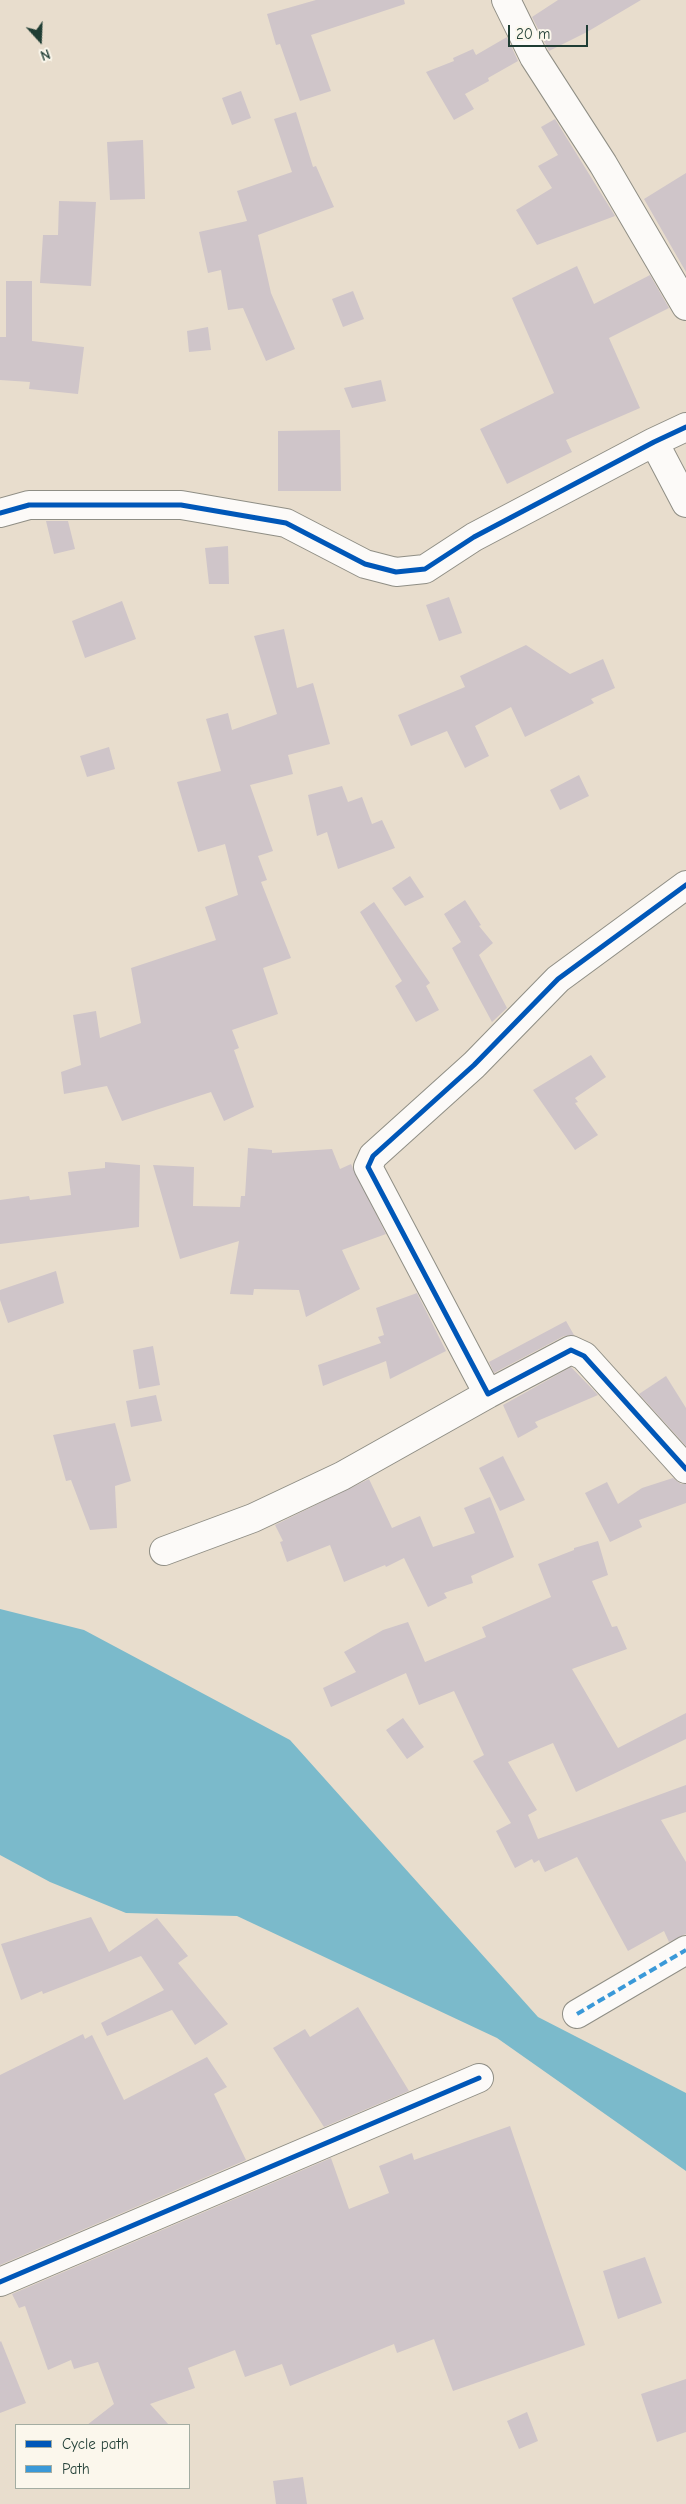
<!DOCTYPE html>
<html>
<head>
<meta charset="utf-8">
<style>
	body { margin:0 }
	#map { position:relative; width:686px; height:2504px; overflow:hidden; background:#e8ddcd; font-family:"Comic Neue",sans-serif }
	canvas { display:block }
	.legend { position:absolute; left:15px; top:2424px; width:175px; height:65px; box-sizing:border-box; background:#fbf7ec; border:1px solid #a3ada2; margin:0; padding:6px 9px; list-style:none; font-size:15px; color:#1f3d34 }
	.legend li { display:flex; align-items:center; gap:10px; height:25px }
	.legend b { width:25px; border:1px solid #a3ada2 }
	.north { position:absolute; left:15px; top:15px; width:50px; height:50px; -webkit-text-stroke:4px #fbf7ec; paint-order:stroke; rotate:160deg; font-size:14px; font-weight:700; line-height:20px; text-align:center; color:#1f3d34 }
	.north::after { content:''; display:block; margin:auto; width:18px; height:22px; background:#1f3d34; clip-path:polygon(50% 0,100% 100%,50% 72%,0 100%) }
	.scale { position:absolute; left:508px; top:25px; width:80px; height:22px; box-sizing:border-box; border:2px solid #1f3d34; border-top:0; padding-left:6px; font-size:15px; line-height:18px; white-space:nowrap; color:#1f3d34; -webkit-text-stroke:4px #fbf7ec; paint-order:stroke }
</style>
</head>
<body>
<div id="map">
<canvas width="686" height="2504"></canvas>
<ul class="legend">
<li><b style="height:6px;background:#0057b8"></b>Cycle path</li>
<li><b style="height:6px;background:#3a99d8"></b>Path</li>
</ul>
<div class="north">N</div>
<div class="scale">20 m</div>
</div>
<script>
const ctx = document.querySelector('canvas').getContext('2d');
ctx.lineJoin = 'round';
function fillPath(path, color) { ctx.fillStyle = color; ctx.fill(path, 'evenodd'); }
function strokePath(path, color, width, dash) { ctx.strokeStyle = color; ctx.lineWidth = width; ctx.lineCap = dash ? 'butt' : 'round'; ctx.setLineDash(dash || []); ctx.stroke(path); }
fillPath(new Path2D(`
	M0,1609L84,1630L290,1740L538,2017L686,2093V2171L497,2038L237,1916L126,1913L50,1882L0,1855Z`), '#7bbacb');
fillPath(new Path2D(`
	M316,0H404L405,4L311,35L331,91L300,101L280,44L276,45L267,14Z
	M558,0H641L587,32L549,51L532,17Z
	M507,37L518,61L488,78L489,81L465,94L474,109L454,120L426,72L454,61L453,58L473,49L476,55Z
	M241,91L251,118L232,125L222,98Z
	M296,112L313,167L316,166L334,207L258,235L271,293L295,349L266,361L243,308L228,310L221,270L208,273L199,232L247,221L237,191L292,172L274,119Z
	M555,119L615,216L537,245L516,210L552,188L538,166L558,155L541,127Z
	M143,140L145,199L110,200L107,142Z
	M686,173V272L644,199Z
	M59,201L96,202L91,286L40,283L43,235H58Z
	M577,266L594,304L650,275L669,308L609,338L640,408L566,440L572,452L507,484L480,429L554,393L512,298Z
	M6,281H32V341L84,347L78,394L29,389L30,382L0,380V337H6Z
	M353,291L364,319L343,327L332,299Z
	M208,327L211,350L189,352L187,331Z
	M381,380L386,401L352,408L344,388Z
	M340,430L341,491H278V431Z
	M46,521H68L75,549L54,554Z
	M228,546L229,584H209L205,548Z
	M449,597L462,633L439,641L426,605Z
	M122,601L136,639L85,658L72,621Z
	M284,629L297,688L313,683L330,744L288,755L293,774L250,785L273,851L258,856L267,880L261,882L291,958L263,968L278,1014L232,1030L239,1048L234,1050L254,1107L224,1121L211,1092L122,1121L107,1086L64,1094L61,1072L81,1065L73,1015L96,1011L100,1038L141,1023L131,968L216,940L205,907L238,895L225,844L198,852L177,782L221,771L206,719L228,713L232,730L277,714L254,636Z
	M526,645L570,674L603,659L615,688L591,699L594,703L525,737L511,707L475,726L489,756L465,768L447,731L411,746L398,715L465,687L460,676Z
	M109,747L115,769L87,777L80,756Z
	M579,775L589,796L560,810L550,790Z
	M342,786L348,802L362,797L372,824L382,820L395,848L338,869L327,832L317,836L308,795Z
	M410,876L424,897L405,906L392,888Z
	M465,900L481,925L479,926L493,943L479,955L507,1008L492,1022L452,948L461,942L444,914Z
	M374,902L430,983L426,986L439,1010L416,1022L395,986L402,981L360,912Z
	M591,1055L606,1077L575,1098L578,1102L575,1103L598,1135L575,1150L533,1090Z
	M248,1148L272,1150V1153L332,1149L340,1169L351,1164L386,1234L342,1250L360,1289L306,1317L299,1290L254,1289L253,1295L230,1294L239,1241L180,1259L153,1165L194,1167L193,1206L240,1207L241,1196H245Z
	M105,1162L140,1165L139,1227L0,1244V1200L29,1196L30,1200L71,1195L68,1172L105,1168Z
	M56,1271L64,1303L8,1323L0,1300V1290Z
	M417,1293L446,1351L390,1379L386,1361L323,1386L318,1365L381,1343L378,1337L384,1335L376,1308Z
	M566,1321L574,1335L564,1336L494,1373L489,1362Z
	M153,1346L160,1385L139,1389L133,1350Z
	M571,1367L598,1395L535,1422L538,1427L518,1438L503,1405Z
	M666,1376L686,1408V1446L639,1394Z
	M156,1395L162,1421L131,1427L126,1401Z
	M115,1423L131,1481L115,1486L117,1528L90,1530L71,1480L66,1481L53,1435Z
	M503,1456L525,1500L500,1511L479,1468Z
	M673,1478L681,1484H686V1503L639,1520L642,1527L610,1542L585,1493L607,1482L618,1504L642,1488Z
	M369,1479L392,1528L420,1516L433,1547L475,1533L464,1508L490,1497L514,1557L471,1576L473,1583L444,1593L447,1598L428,1607L404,1558L386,1567L385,1565L344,1582L330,1545L287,1562L280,1542L283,1541L275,1525Z
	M598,1541L608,1575L592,1581L612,1627L617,1626L627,1649L572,1669L618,1748L686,1713V1739L576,1792L553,1743L508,1762L537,1810L528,1815L538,1839L686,1785V1812L661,1820L686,1862V1934L669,1942L664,1931L628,1951L577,1857L545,1872L539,1860L534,1863L532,1859L515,1868L496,1831L511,1823L473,1761L484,1755L454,1691L419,1705L406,1673L331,1707L323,1688L356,1672L344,1652L383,1630L408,1622L425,1662L486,1637L482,1627L551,1597L538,1564L574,1550V1548Z
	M403,1718L424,1747L407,1759L386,1730Z
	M91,1917L109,1952L157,1918L188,1956L178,1963L228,2024L195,2045L172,2010L107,2036L101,2023L164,1990L141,1956L43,1994L42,1991L21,2000L1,1944Z
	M358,2007L409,2091L324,2127L273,2048L305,2029L310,2037Z
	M83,2034L85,2039L92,2035L124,2100L207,2057L227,2087L214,2094L246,2160L0,2265V2075Z
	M510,2126L585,2345L453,2391L434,2339L397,2353L394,2344L290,2386L282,2364L245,2377L235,2350L188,2368L195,2388L150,2404L169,2425H87L114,2404L98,2362L74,2369L71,2360L48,2370L25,2306L19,2308L12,2294L331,2158L349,2209L389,2193L379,2166L412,2153L414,2160Z
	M645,2257L662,2303L618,2319L603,2271Z
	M1,2341L26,2403L0,2413V2342Z
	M686,2379V2432L657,2442L641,2394Z
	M527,2412L538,2441L519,2449L507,2421Z
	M303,2477L307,2504H276L273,2481Z`), '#cfc5c9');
const minor = new Path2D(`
	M506,0L534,57L603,164L686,306
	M654,442L686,503
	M0,513L29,505H181L286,523L365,564L396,572L425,569L474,537L654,442L686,427
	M686,885L558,979L474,1065L373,1156L368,1167L488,1394L571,1350L584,1356L686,1469
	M164,1551L253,1518L342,1476L488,1394
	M577,2014L686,1950
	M0,2282L479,2078`);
strokePath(minor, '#8f8e85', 30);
strokePath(minor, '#fcfaf8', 28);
strokePath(new Path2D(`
	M577,2014L686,1950`), '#3a99d8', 4, [8, 4]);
strokePath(new Path2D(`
	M0,513L29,505H181L286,523L365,564L396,572L425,569L474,537L654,442L686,427
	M686,885L558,979L474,1065L373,1156L368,1167L488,1394L571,1350L584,1356L686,1469
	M0,2282L479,2078`), '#0057b8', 5);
</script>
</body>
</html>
